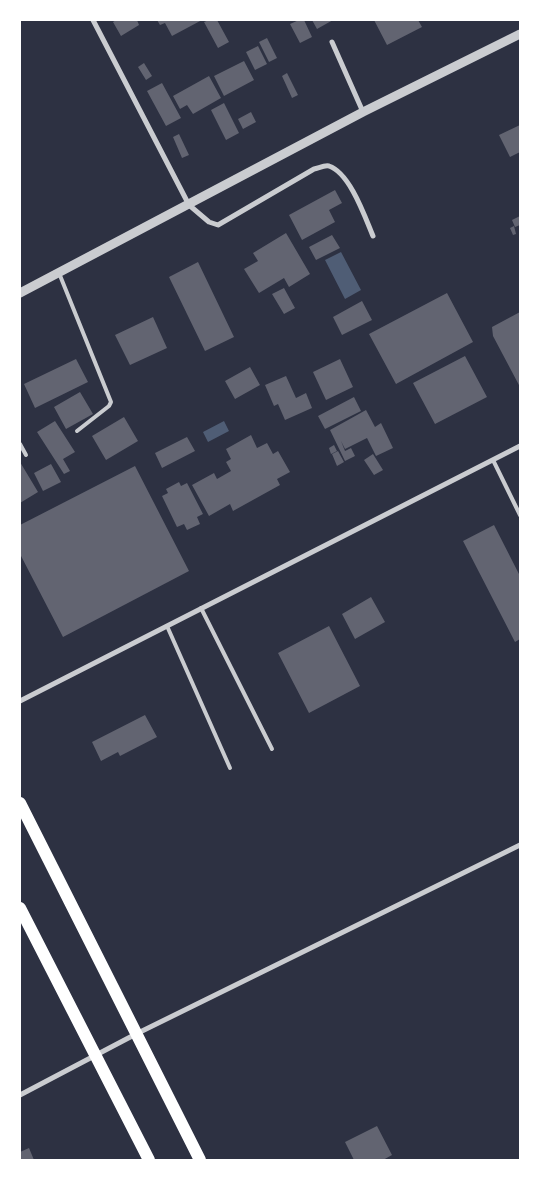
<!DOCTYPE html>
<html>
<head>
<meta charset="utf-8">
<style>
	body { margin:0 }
	#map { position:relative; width:540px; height:1180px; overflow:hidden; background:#2d3142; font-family:"Exo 2",sans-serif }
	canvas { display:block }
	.frame { position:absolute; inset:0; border:21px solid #fff; pointer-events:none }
</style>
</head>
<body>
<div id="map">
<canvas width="540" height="1180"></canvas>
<div class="frame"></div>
</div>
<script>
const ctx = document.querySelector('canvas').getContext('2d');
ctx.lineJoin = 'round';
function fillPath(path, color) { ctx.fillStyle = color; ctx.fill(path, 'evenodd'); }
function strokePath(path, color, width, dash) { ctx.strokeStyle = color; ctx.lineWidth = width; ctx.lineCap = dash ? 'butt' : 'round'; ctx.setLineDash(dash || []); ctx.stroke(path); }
fillPath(new Path2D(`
	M341,252L361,290L345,299L325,260Z
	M224,421L229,431L208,442L203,432Z`), '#4f5d75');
fillPath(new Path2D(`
	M116,20H137L139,25L121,36L113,22Z
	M157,20H202L172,36L165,23L160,25Z
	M209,20H217L229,42L218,48L204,22Z
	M299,20H304L312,37L300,43L290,24Z
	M312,20H333L317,29Z
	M374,20H418L422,27L387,45Z
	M267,38L277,58L269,62L259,42Z
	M258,46L267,64L255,70L246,52Z
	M244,61L254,80L224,96L214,76Z
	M144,63L152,76L146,80L138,67Z
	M287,73L298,95L292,98L282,76Z
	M209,76L221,98L193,114L187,105L180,109L173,96Z
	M162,83L181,118L166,126L147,91Z
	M224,103L239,133L226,140L211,110Z
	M251,112L256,122L243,129L238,119Z
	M520,125V152L510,157L499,135Z
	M179,134L189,155L182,158L173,137Z
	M335,190L342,203L329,210L335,222L302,240L289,215Z
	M520,216V225L515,227L512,220Z
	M514,226L516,234L513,235L510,228Z
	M286,233L310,274L289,287L284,278L259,293L244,269L258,261L253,253Z
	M332,235L340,248L316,260L309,247Z
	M198,262L234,337L205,351L169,277Z
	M284,288L295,308L284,314L272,294Z
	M447,293L473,342L396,384L369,334Z
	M362,301L372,320L342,335L333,317Z
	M520,312V387L493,336L492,327Z
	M153,317L167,348L130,365L115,335Z
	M465,356L487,397L435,424L413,383Z
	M76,359L88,382L35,408L24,384Z
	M340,359L353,387L326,400L313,372Z
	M250,367L260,385L235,399L225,381Z
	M286,376L296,398L306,393L312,408L285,420L278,404L274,406L265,385Z
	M80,392L93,414L66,429L54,407Z
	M354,397L361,411L325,429L318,416Z
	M366,410L375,427L381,423L393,448L376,456L367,438L345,449L341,441L345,451L351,448L355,456L345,461L330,430Z
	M124,417L138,441L106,460L92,436Z
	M55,421L75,452L63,459L70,471L64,474L37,432Z
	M251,435L257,448L267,443L273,454L278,451L290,472L277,479L280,485L233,511L230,504L209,516L192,485L214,473L217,479L231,471L226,462L231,459L226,449Z
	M187,437L195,451L162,468L155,453Z
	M334,445L337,451L331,454L329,448Z
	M338,451L344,462L337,466L332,454Z
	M373,454L383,470L374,475L364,460Z
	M20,462L38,492L20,503Z
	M51,464L61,482L43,491L34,473Z
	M135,466L189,571L63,637L20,554V525Z
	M179,482L181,486L187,483L203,514L197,517L200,524L187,530L184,524L177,527L162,496L168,493L166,489Z
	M494,525L520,576V639L515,642L463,541Z
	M371,597L385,622L355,639L342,614Z
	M329,626L360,686L309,713L278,653Z
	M145,715L157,737L120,756L118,752L101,761L92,742Z
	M377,1126L392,1155L383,1160H354L345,1142Z
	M29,1148L34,1160H20V1152Z`), '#626471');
strokePath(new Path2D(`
	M59,273L111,402L109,406L77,431
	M20,444L26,455
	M493,460L520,515
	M201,608L272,749
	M167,626L230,768`), '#caccd0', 4);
strokePath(new Path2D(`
	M93,20L189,205L209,222L218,225L314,169C319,168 324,165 329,166C350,173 365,217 373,236
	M332,42L363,112
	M20,701L520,446
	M20,1095L136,1034L520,845`), '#caccd0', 5);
strokePath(new Path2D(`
	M20,293L363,112L520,34`), '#caccd0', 9);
strokePath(new Path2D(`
	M20,803L200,1160
	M20,908L149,1160`), '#fff', 12);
</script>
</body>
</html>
